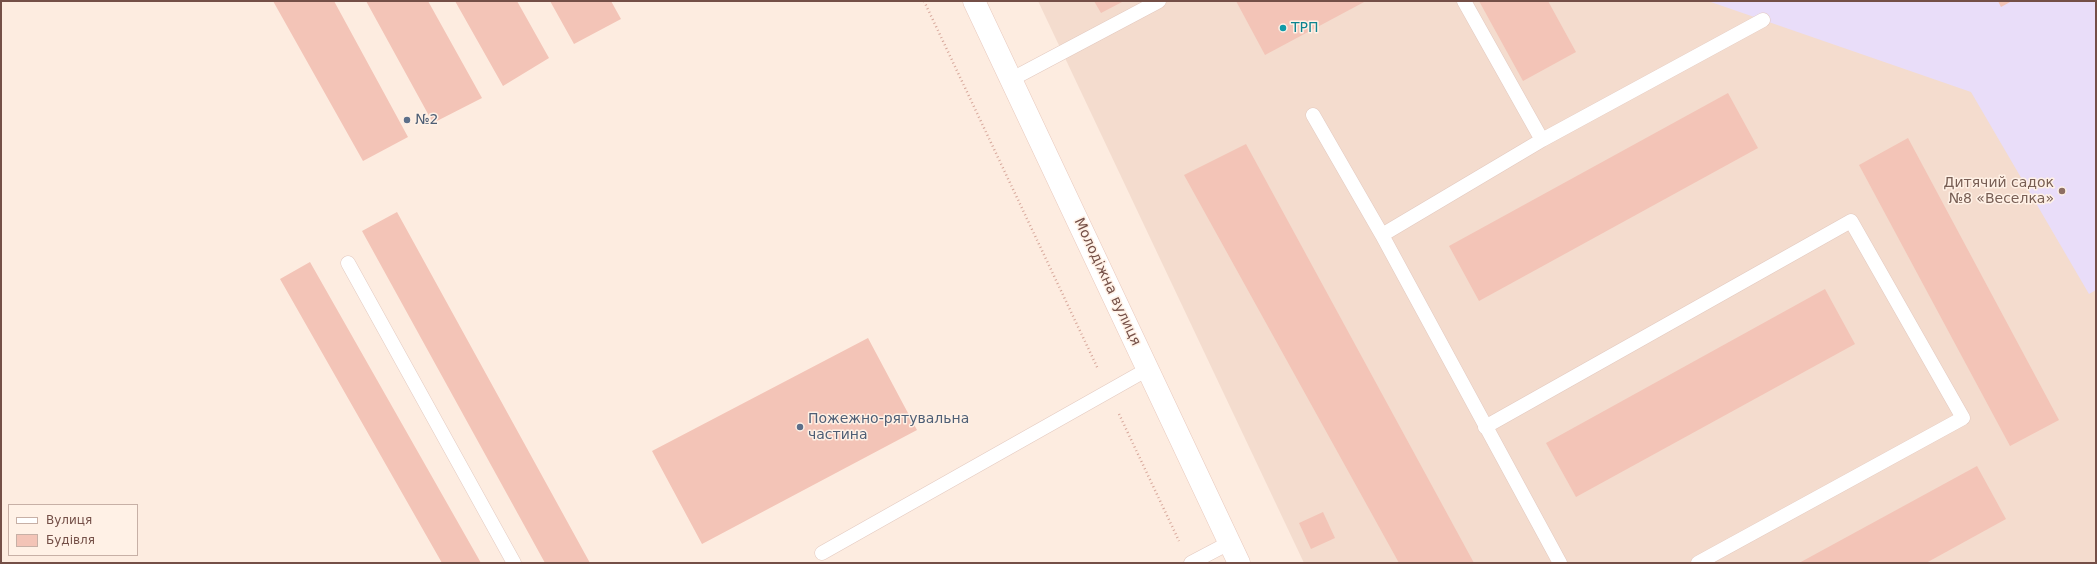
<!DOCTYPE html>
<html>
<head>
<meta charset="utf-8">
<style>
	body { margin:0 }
	#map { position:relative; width:2097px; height:564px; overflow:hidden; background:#fdece0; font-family:"DejaVu Sans",sans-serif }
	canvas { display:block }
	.frame { position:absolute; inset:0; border:2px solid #744f47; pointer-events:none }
	.legend { position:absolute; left:8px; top:504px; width:130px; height:52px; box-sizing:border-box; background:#fff1e6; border:1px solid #c7b0a6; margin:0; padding:5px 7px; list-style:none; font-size:12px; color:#744f47 }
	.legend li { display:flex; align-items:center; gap:8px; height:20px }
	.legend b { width:20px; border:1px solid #c7b0a6 }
</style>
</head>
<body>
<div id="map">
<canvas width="2097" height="564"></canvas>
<div class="frame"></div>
<ul class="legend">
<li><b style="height:5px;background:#fff"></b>Вулиця</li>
<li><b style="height:11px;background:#f3c4b7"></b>Будівля</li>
</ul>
</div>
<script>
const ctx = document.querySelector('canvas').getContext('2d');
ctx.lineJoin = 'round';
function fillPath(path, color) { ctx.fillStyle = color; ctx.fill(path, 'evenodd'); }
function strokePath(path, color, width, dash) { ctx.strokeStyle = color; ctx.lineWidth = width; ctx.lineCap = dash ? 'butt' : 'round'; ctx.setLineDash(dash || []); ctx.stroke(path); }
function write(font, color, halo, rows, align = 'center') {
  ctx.font = font + ' "DejaVu Sans",sans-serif'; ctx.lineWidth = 3; ctx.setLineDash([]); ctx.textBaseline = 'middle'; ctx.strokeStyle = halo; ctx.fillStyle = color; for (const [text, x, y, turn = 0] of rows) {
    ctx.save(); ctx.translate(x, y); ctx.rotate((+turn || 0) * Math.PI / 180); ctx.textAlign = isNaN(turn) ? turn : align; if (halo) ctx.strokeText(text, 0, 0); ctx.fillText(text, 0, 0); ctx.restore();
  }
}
fillPath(new Path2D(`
	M1038,1H2096V563H1304Z`), '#f4dcce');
fillPath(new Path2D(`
	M1708,1H2096V290L2089,294L1971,92Z`), '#e9ddf9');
fillPath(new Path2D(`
	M273,1H334L408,137L363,161Z
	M366,1H428L482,98L433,123Z
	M455,1H517L549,58L503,86Z
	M550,1H611L621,19L574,44Z
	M1094,1H1124L1101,13Z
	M1236,1H1366L1265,55Z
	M1479,1H1548L1576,52L1523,81Z
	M1998,1H2012L2001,7Z
	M1728,93L1758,148L1479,301L1449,246Z
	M1908,138L2059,420L2010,446L1859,165Z
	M1246,144L1474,563H1399L1184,175Z
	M397,212L590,563H545L362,231Z
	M310,262L481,563H442L280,279Z
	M1825,289L1855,344L1576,497L1546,443Z
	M868,338L917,430L702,544L652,451Z
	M1977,466L2006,519L1926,563H1799Z
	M1323,512L1335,538L1311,549L1299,523Z`), '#f3c4b7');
const lane = new Path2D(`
	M1464,1L1542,140L1763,20
	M1012,79L1159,1
	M1313,115L1382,235L1542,140
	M1382,235L1560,563
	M348,263L514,563
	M1485,427L1851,221L1963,418L1698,563
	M822,553L1148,369
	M1191,563L1229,543`);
const secondary = new Path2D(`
	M974,1L1239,563`);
strokePath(lane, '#e3c9bf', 15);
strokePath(secondary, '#e8c8bc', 23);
strokePath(new Path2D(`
	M924,1L1098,369
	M1119,414L1179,541`), '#d7a79a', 2.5, [1, 3]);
strokePath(lane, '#fff', 14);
strokePath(secondary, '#fff', 22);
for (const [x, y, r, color] of [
	[1283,28,4,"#0f9aa8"],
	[407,120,4,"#5c6f8a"],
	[2062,191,4,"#8d6e63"],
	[800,427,4,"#5c6f8a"]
]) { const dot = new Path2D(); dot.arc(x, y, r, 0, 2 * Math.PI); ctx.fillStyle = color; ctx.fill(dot); strokePath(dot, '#fff1e6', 1.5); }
write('14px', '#0d838f', '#fff1e6', [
	["ТРП",1291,28]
], 'left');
write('14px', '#4e5e75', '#fff1e6', [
	["№2",415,120],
	["Пожежно-рятувальна",808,419],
	["частина",808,435]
], 'left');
write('14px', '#785e54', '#fff1e6', [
	["Дитячий садок",2054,183],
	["№8 «Веселка»",2054,199]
], 'right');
write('14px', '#744f47', '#fff1e6', [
	["Молодіжна вулиця",1107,282,65]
]);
</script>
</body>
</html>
